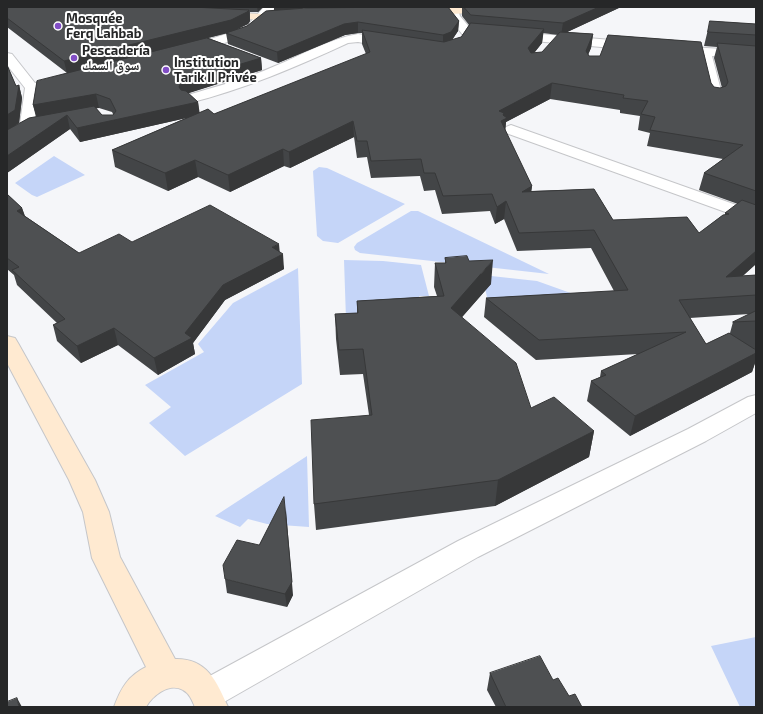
<!DOCTYPE html>
<html>
<head>
<meta charset="utf-8">
<style>
	body { margin:0 }
	#map { position:relative; width:763px; height:714px; overflow:hidden; background:#f5f6f9; font-family:"Exo 2",sans-serif }
	canvas { display:block }
	.frame { position:absolute; inset:0; border:8px solid #262728; pointer-events:none }
</style>
</head>
<body>
<div id="map">
<canvas width="763" height="714"></canvas>
<div class="frame"></div>
</div>
<script>
const ctx = document.querySelector('canvas').getContext('2d');
ctx.lineJoin = 'round';
function fillPath(path, color) { ctx.fillStyle = color; ctx.fill(path, 'evenodd'); }
function strokePath(path, color, width, dash) { ctx.strokeStyle = color; ctx.lineWidth = width; ctx.lineCap = dash ? 'butt' : 'round'; ctx.setLineDash(dash || []); ctx.stroke(path); }
function write(font, color, halo, rows, align = 'center') {
  ctx.font = font + ' "Exo 2","Noto Naskh Arabic",sans-serif'; ctx.lineWidth = 4; ctx.setLineDash([]); ctx.textBaseline = 'middle'; ctx.strokeStyle = halo; ctx.fillStyle = color; for (const [text, x, y, turn = 0] of rows) {
    ctx.save(); ctx.translate(x, y); ctx.rotate((+turn || 0) * Math.PI / 180); ctx.textAlign = isNaN(turn) ? turn : align; if (halo) ctx.strokeText(text, 0, 0); ctx.fillText(text, 0, 0); ctx.restore();
  }
}
fillPath(new Path2D(`
	M54,156L85,175L37,197L32,195L15,183Z
	M319,167L327,168L405,204L338,243L323,241L317,236L313,171Z
	M411,211H418L549,274L360,253L355,250L354,247L357,243Z
	M344,260L383,261L421,265L429,296H419L422,314L346,319Z
	M298,268L302,384L185,456L149,423L171,407L145,385L204,352L198,344L233,303Z
	M482,275L537,281L593,301L492,319Z
	M307,456L309,527L267,524L248,519L240,527L215,516Z
	M756,637V707H740L711,646Z`), '#c5d5f8');
const street = new Path2D(`
	M264,7H276L253,34L189,54L185,53L183,50L185,47L245,28Z
	M454,9L458,10L460,16L470,28L635,42L639,43L641,46L639,49L635,50L466,35L462,34L448,16L450,10Z
	M358,34L392,40L396,41L398,44L396,47L392,48L358,42L348,43C296,67 245,89 189,103L184,102L182,99L184,96C215,87 246,79 275,66C302,55 329,39 358,34Z
	M673,46L756,51V59L712,56L723,98L721,101L716,102L711,101L709,98L699,55L669,53L667,50L669,47Z
	M7,53L12,54L35,83L66,76L71,77L73,80L71,83L39,91L34,126L32,129L12,142L7,144V132L20,124L25,88L7,65Z
	M511,125L756,212V223L506,133L503,130L506,127Z
	M756,395V413L706,441L478,557L217,706L214,707L195,706L190,695L195,684L458,541L688,429L748,397Z`);
const secondary = new Path2D(`
	M465,7H521L519,9L504,12L421,15L417,14L415,12L417,10L421,9Z
	M221,12L262,14L289,12L293,13L295,15L293,17L289,18L262,20L217,17L215,15L217,13Z
	M7,336L15,338L18,343L95,480L109,512L120,557L175,659C207,658 217,682 228,707H195C192,700 189,693 183,690C169,682 152,696 146,707H114C121,688 128,676 146,667L92,558L83,512L69,480L7,363Z`);
strokePath(street, '#c5c6c9', 2);
strokePath(secondary, '#c5c6c9', 2);
fillPath(street, '#fff');
fillPath(secondary, '#ffead1');
fillPath(new Path2D(`
	M7,7H263L258,12H250V21L248,24L235,30L247,26L266,11L274,10V7H304L302,9L317,8V7H448L459,21L458,31L452,40L461,37L469,25L462,16V7H464L471,15L464,7H621L567,32L593,34L591,48L588,54L589,56H600L608,35L701,42L711,83L714,87L720,88H722L714,58L717,47L704,46L710,21L756,24V264L742,276L756,275V349H754L756,350V360L752,372L630,436L587,401L591,381L600,377L601,371L638,354L536,360L484,317L486,298L614,291L591,248L517,251L504,219L495,224L490,211L442,214L435,190L424,191L420,176L371,178L367,157L357,158L354,137L290,168L284,166L230,192L198,177L168,191L115,167L112,150L186,118L80,142L70,129L7,173V65L16,86L19,85L22,98L19,123L10,129L29,118L36,117L33,105L37,81L67,73L7,27ZM230,32L226,33L228,44L278,63L345,35L358,33H362V44L366,54L214,114L208,109L199,113L198,102L188,93L262,70L261,58L208,38ZM543,33L558,35L542,52L534,53L542,43ZM550,99L620,110V113L640,116L638,130L650,133L647,146L723,159L704,173L699,190L738,204L725,213V215H723L699,233L687,217L613,220L594,189L531,191L532,186L505,130L506,122ZM96,108H99L112,112L113,114V115H102ZM749,314L733,322L730,333H729L706,344L690,318Z
	M7,194L22,208L25,216L79,253L132,242L280,252L284,269L225,300L193,343L195,354L158,375L118,345L81,363L57,341L53,325L57,323L17,285L14,275L7,269Z
	M445,258L469,261L491,284L462,317L531,408L594,431L589,457L495,506L316,530L314,504L369,415L363,374L340,375L336,339L335,314L357,313V301L437,296L434,287L435,263H445Z
	M225,579L293,595L287,607L227,593Z
	M490,673L553,680L569,696L582,707H496L487,690Z`), '#434547');
fillPath(new Path2D(`
	M257,7H263L258,12Z
	M274,7H304L301,10L274,12Z
	M599,7H621L561,35L563,23Z
	M249,10L250,21L248,24L232,32L67,73L64,61Z
	M459,21L458,31L450,43L443,45V35Z
	M358,22V33L345,35L278,63L277,52L344,24Z
	M544,29L542,43L527,62L528,48Z
	M593,34L591,48L584,65L586,51Z
	M261,58L262,70L183,95L179,87L181,82Z
	M552,83L550,99L506,122L505,134L500,137L499,111Z
	M19,85L22,98L19,123L7,131V115Z
	M96,94L99,108L37,118L33,105Z
	M198,102L200,115L80,142L77,128Z
	M67,115L70,129L7,173V156Z
	M353,121L354,137L290,168L289,152Z
	M283,149L284,166L230,192L228,175Z
	M195,160L198,177L168,191L165,173Z
	M532,186L530,203L522,192Z
	M506,201L504,219L495,224L497,207Z
	M22,208L27,223L17,211Z
	M279,244L280,255L283,254L284,269L225,300L193,343L195,354L158,375L154,358L185,333L223,285L272,247Z
	M756,251V264L721,296L726,277Z
	M493,260L491,284L449,332L451,308Z
	M114,328L118,345L81,363L77,346Z
	M756,353V360L752,372L630,436L635,416Z
	M594,431L589,457L495,506L498,480Z
	M286,510L293,595L287,607L285,594Z
	M17,698L22,707H19Z`), '#373839');
const building = new Path2D(`
	M7,7H193L249,10L247,12L231,20L64,61L7,18Z
	M406,7H448L459,21L451,32L443,35L358,22L344,24L277,52L226,33L247,26L266,11L306,8Z
	M464,7H599L563,23L471,15Z
	M710,21L756,24V35L708,32Z
	M471,23L544,29L528,48L531,53L542,52L560,32L593,34L586,51L589,56H600L608,35L701,42L711,83L714,87L720,88L726,86L728,82L717,43L756,46V191L704,173L743,145L650,130L655,117L641,114L648,101L623,98L624,95L552,83L499,111L504,113L503,115L507,118L501,121L532,186L522,192L594,189L613,220L687,217L699,233L723,215L729,214L725,213L742,200L756,205V251L726,277L756,275V295L679,300L706,344L729,333L756,350V353L635,416L591,381L606,375L601,371L686,332L539,340L486,298L628,290L594,230L519,233L506,201L497,207L492,194L443,196L435,173H424L421,159L371,161L367,141H357L353,121L289,152L283,149L228,175L195,160L165,173L112,150L208,109L214,114L370,52L362,30L444,42L461,37Z
	M207,38L261,58L181,82L179,87L181,90L186,91L198,102L77,128L67,115L7,156V130L29,118L94,106L102,115H113L116,111L110,99L96,94L33,105L37,81Z
	M7,65L16,86L19,85L15,110L7,115Z
	M7,194L22,208L17,211L79,253L119,234L132,242L210,205L279,244L272,247L283,254L223,285L185,333L192,338L154,358L114,328L77,346L53,325L65,319L12,270L19,267L7,258Z
	M467,256L469,261L493,260L451,308L516,363L531,408L554,397L594,431L498,480L314,504L311,420L372,415L363,349L339,350L335,314L358,313L357,301L444,296L435,263H446L445,258Z
	M756,311V321L733,322Z
	M284,497L292,582L285,594L225,579L223,565L237,540L259,545Z
	M540,656L553,680L558,678L569,696L575,694L582,707H506L490,673Z
	M17,698L19,707H7V702Z`);
fillPath(building, '#4e5052');
strokePath(building, '#373839', 1);
for (const [x, y, r, color] of [
	[58,26,4,"#824ec6"],
	[74,58,4,"#824ec6"],
	[166,70,4,"#824ec6"]
]) { const dot = new Path2D(); dot.arc(x, y, r, 0, 2 * Math.PI); ctx.fillStyle = color; ctx.fill(dot); strokePath(dot, '#fff', 1.5); }
write('bold 13px', '#262728', '#fff', [
	["Mosquée",66,19],
	["Ferq Lahbab",66,34],
	["Pescadería",82,51],
	["سوق السمك",82,66],
	["Institution",174,63],
	["Tarik II Privée",174,78]
], 'left');
</script>
</body>
</html>
